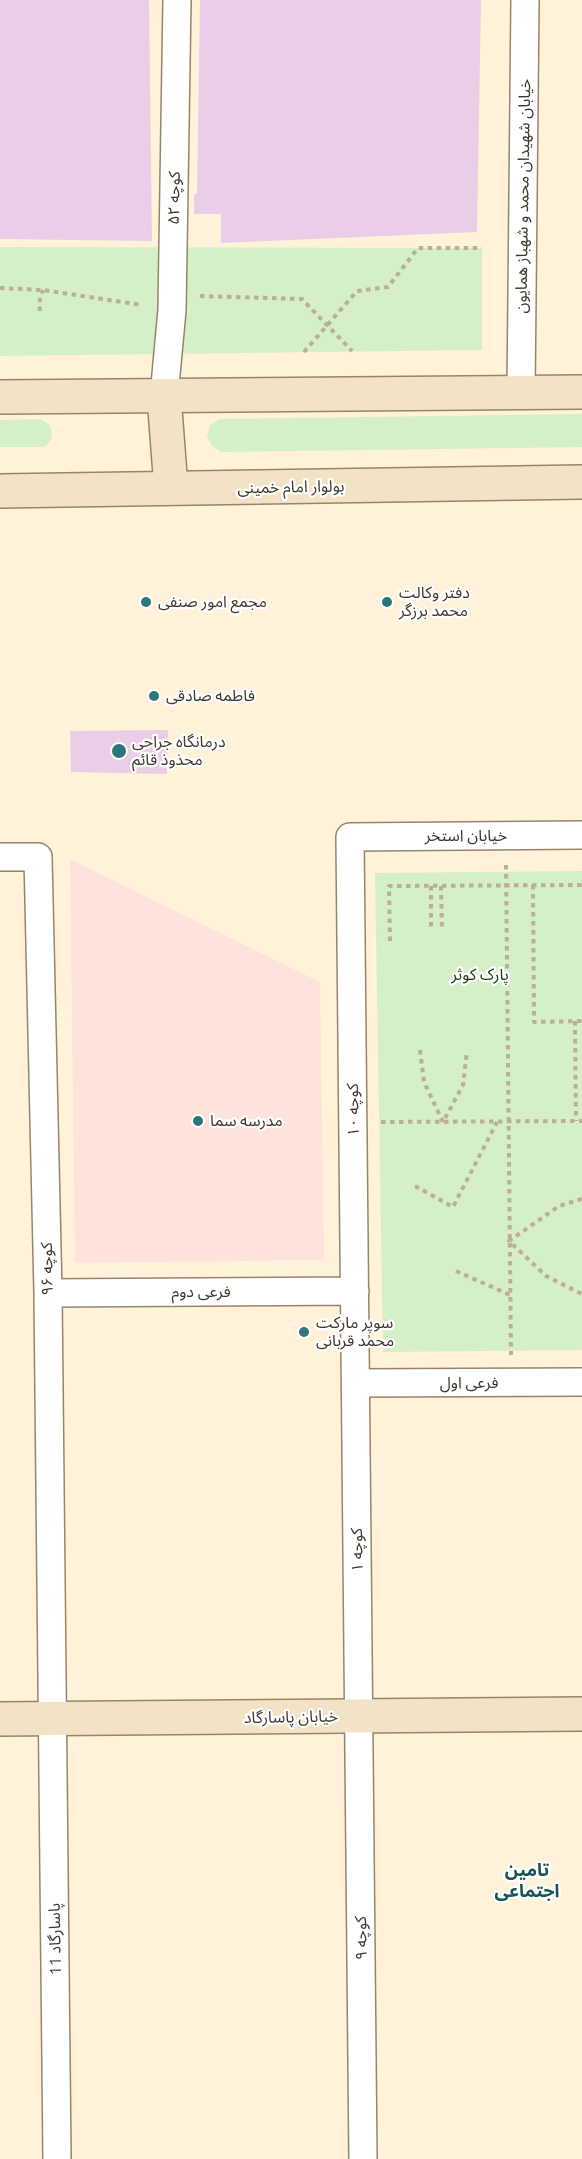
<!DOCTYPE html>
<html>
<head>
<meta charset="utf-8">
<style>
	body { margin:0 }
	canvas { display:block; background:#fff2d9 }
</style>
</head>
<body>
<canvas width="582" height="2159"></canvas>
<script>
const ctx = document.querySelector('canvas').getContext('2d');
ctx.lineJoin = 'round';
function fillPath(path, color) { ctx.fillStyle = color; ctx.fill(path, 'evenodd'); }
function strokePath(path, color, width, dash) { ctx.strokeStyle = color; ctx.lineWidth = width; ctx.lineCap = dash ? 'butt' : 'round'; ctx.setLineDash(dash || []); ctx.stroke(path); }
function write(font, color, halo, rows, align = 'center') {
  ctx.font = font + ' Ubuntu,"Noto Sans Arabic",sans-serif'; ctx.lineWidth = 4.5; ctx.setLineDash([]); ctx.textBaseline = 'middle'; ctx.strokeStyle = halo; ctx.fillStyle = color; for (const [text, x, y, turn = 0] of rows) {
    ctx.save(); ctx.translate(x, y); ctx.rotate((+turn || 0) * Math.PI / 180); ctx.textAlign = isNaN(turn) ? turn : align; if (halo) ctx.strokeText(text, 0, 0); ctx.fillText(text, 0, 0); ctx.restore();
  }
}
fillPath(new Path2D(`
	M70,859L320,982L324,1260L75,1263Z`), '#fde3dc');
fillPath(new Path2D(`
	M0,247L482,248V350L0,356Z
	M582,414V447L221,452L212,446L207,436L210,425L220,419Z
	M41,419L49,425C54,434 52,441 44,447H0V420Z
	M582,871V1350L383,1352L375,873Z`), '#d5efc8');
fillPath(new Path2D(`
	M0,0H149L152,241L0,239Z
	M200,0H481L477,232L221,243V214H194V194H197Z
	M168,730L167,774L71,772L70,731Z`), '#eacee7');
const street = new Path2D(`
	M521,393L525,0
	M164,396L172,310L177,0
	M0,857H38L48,1293L57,2159
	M48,1293L355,1291
	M356,1383L582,1382
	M363,2159L350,837L582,835`);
const secondary = new Path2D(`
	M164,396L171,488
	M0,397L582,392
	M0,491L582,482
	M0,1719L582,1714`);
strokePath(street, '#95866a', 30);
strokePath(secondary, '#95866a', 36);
strokePath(new Path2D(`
	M0,288L43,290L142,305
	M200,296L302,299L352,351
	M40,311L39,303L43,290
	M304,352L357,291L388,287L418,248H482
	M506,865L511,1355
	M533,885L534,1022L582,1021
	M431,886V930
	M441,886L442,929
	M390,941L389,886L582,885
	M575,1021L576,1121
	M420,1050L424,1082L443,1122L463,1085L467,1051
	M381,1122L582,1121
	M415,1186L453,1207L497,1122
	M582,1199L559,1206L509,1241L546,1276L582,1294
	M456,1271L510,1295`), '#baaf9b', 4, [4.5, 4.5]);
strokePath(street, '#fff', 27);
strokePath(secondary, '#f3e3c6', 33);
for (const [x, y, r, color] of [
	[146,602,6,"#2d777a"],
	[387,602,6,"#2d777a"],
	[154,696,6,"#2d777a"],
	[119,751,8,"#2d777a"],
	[198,1121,6,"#2d777a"],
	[304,1332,6,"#2d777a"]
]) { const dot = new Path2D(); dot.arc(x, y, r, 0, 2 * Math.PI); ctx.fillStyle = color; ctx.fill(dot); strokePath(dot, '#fff', 2); }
write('16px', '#3e382c', '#fff', [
	["خیابان شهیدان محمد و شهباز همایون",523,196,-89],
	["کوچه ۵۲",174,198,-89],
	["بولوار امام خمینی",291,487,-1],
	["خیابان استخر",466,836],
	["کوچه ۱۰",353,1110,-91],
	["کوچه ۹۶",47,1269,-91],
	["فرعی دوم",201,1292],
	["فرعی اول",469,1383],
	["کوچه ۱",357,1550,-91],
	["خیابان پاسارگاد",291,1717,-1],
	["کوچه ۹",361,1938,-91],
	["پاسارگاد 11",55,1939,-91]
]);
write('16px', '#3e382c', '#fff', [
	["دفتر وکالت",399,593],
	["محمد برزگر",399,611],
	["مجمع امور صنفی",158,602],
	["فاطمه صادقی",166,696],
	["درمانگاه جراحی",132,742],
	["محذوذ قائم",132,760],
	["مدرسه سما",210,1121],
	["سوپر مارکت",316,1323],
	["محمد قربانی",316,1341]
], 'left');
write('16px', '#1b340b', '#fff', [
	["پارک کوثر",480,975]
]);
write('bold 18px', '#165355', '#fff', [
	["تامین",527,1870],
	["اجتماعی",527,1891]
]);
</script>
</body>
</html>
